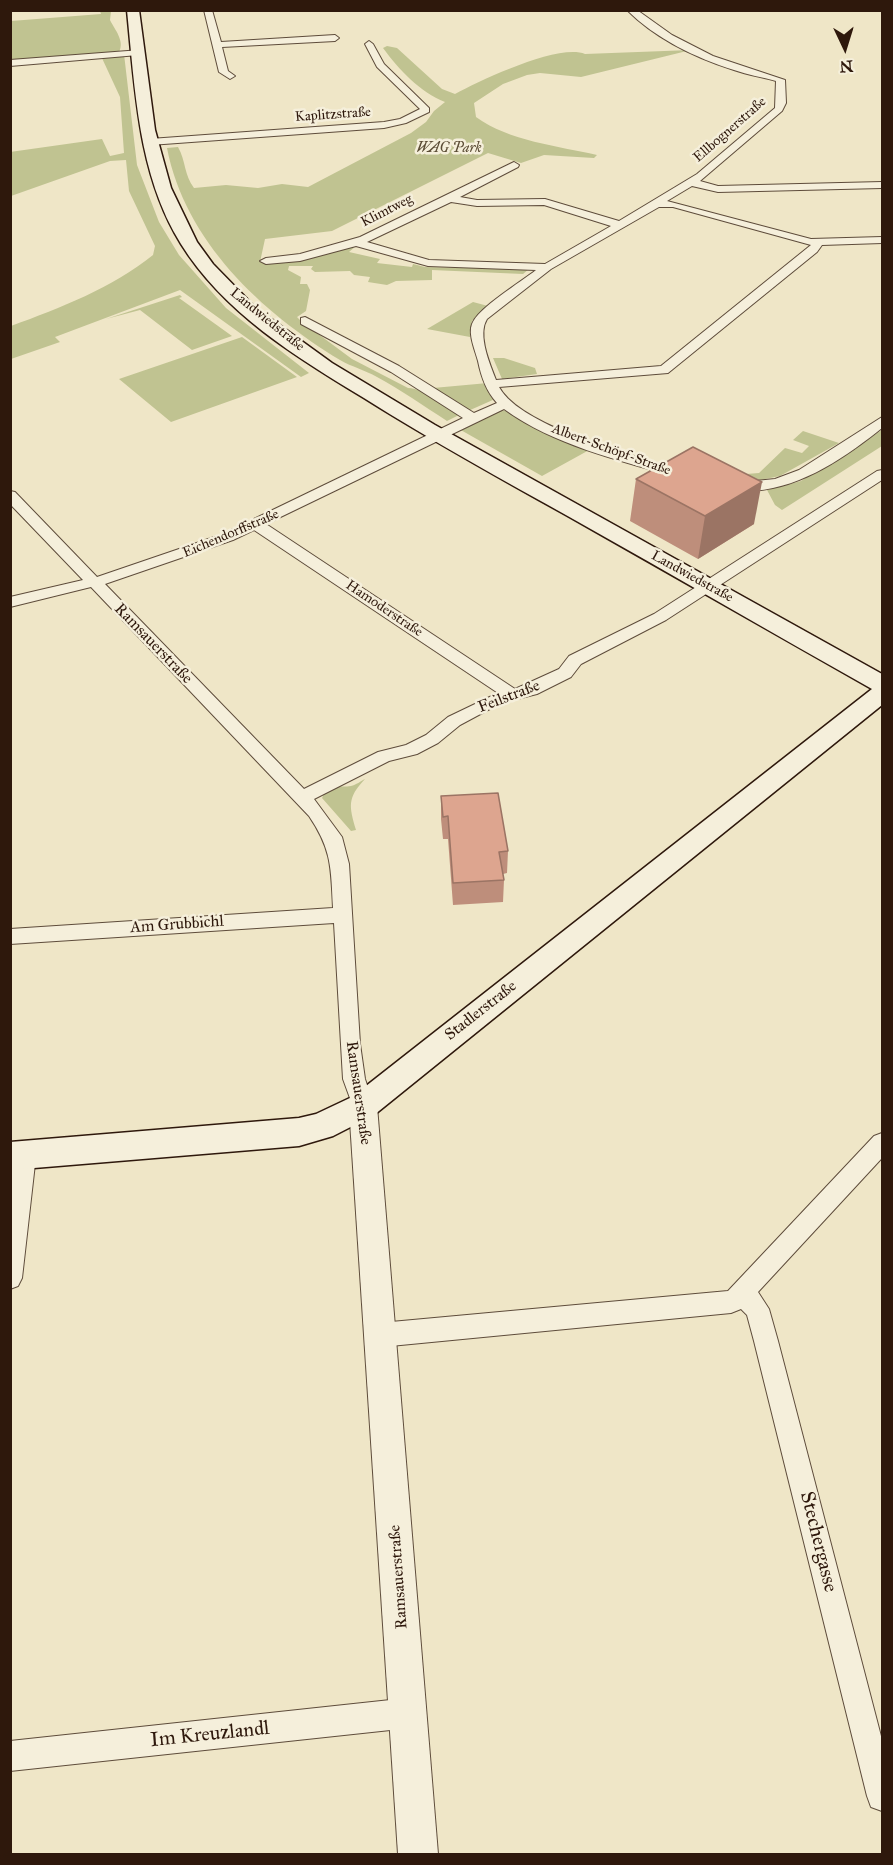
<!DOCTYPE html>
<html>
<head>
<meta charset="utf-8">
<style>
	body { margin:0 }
	#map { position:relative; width:893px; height:1865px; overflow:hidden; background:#efe6c7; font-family:"IM FELL Great Primer",serif }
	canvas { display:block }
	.frame { position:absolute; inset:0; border:12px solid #2e180c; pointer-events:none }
	.north { position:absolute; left:815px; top:18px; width:60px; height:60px; -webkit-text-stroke:4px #f5efdb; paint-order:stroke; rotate:176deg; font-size:16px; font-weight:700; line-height:24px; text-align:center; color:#2e180c }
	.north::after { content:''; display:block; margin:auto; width:21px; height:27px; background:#2e180c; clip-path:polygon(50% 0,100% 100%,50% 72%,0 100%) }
</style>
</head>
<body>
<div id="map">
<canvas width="893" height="1865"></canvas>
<div class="frame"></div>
<div class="north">N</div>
</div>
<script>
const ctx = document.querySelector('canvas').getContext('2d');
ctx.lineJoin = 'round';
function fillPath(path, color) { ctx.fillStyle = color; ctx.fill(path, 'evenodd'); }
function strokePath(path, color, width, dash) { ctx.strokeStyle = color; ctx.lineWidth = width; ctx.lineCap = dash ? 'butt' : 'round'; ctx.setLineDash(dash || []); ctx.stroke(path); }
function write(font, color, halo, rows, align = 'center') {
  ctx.font = font + ' "IM FELL Great Primer",serif'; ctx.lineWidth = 5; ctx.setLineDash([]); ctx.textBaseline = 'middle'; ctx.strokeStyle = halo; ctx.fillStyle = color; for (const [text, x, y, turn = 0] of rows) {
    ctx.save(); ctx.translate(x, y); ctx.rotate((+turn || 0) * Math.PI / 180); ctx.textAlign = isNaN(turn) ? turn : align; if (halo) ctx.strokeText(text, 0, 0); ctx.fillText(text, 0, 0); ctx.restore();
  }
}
fillPath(new Path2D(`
	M100,11H111L110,20C115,30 125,41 119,52L11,62V21L101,14Z
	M387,46L397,48L442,89L455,94C481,80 559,43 585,54L691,50L581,77L540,73L527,75L503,84L474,103L476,117C509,141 558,146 597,155L594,158L544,155L521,163L488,153L332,231L265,239L260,262L314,257L356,246L349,252L380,259L377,263L412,267L413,264L425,267L529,269L523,274L432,270V280L396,281L387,285L368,282L370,277L354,275L350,271L315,272L311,269L313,266H289L288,270L301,277L300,284H307L310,290L306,311L297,317L302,322L352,359L408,388C426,389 444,405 459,415L447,421C424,406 401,390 377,377C365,370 352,367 340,360C261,312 185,241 167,148L178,147C186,161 184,175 194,188L226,185L258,188L282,184L308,187L411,133L426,122L434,111L445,102C420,92 399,70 383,48Z
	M124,54L137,165L159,222L179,255L226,308L309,373L301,377L180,290L55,337L60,342L11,359V326C60,308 112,288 153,255L155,246L129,191L126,160L110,161L11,196L10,152L102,139L110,156L124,153L120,97L101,56Z
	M180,295L182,297L179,298L232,336L192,350L140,310L106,319Z
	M473,302L488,306L472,321L470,337L427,329Z
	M242,337L297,377L171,422L119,379Z
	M493,358H504L535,368L537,374L502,379Z
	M488,383L495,399L468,411L433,388Z
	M499,410L507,411L591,449L542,476L459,429Z
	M882,430V446L782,510L775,505L767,490L801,481Z
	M803,431L839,443L780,476L755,481L708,477L759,473L785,448L802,453L809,446L793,440Z
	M365,779C347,798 349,806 356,830L351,831L322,798C329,782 338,788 351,786C356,785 361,781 365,779Z`), '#c0c391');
const minor = new Path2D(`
	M204,10H212L221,42L335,35L339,38L335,41L222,47L228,71L235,76L230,79L219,72Z
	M627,10H637L672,35L713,56L785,80L786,103L782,111L700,181L718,186L882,182V188L718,192L692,186L667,201L811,239L882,237V243L822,245L817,252L668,373L499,387C521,428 641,458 686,471V477H676C619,460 553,445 504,409L266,524L515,689L559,669L569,656L654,614L877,471L882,470V480L666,620L581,664L571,677L537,694L501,703L460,725L438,743L417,754L389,761L314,799L342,837L349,864L360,1044L365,1079L374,1106L371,1112L363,1115L355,1112L343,1079L334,923L10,944V929L333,908C331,868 332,850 309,816L91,587L10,607V597L83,580L10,504V491L15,492L97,577L223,534L463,418L391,372L301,324V318L305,317L399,366L474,413L497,403C486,391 481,376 478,361C475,350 468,334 472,324C478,308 521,282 536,270L428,266L356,246L300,261L266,264L260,261L266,258L300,254L360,237L514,162L519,165L518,167L460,197L477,200L545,199L619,221L697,174L775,108L776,81C762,77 748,75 734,70C696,58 656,39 627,10ZM451,202L477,206L544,205L611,226L545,264L429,260L367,242ZM659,207H673L811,245L661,366L496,380C490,364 477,335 487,319L551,269ZM254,530L498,693L448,717L426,735L406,745L378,752L304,789L105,584L233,540Z
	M369,41L373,44L384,64L429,108V112L406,123L384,128L150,145L145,142L150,139L384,122L400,119L420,109L377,67L365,44Z
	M141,50L142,52L138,55L10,66V60Z
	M882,417V428L877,432C840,461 795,491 746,491C739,491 734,492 729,487L736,483L775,479L799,470Z
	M882,1133V1158L758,1292L769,1309L778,1341L882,1740V1811L871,1807L867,1796L754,1341L747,1315L741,1309L731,1313L380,1347L371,1343L368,1335L371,1327L380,1323L728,1291L874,1136Z
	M25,1145L33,1148L36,1155L22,1278L18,1286L10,1289C10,1254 3,1178 17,1148Z
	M409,1698L419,1703L424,1713L419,1723L409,1728L10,1771V1741Z`);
const tertiary = new Path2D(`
	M363,1094L373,1098L377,1106L438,1854H398L349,1106L353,1098Z`);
const secondary = new Path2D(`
	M127,10H139L155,130L171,188L197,242L213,264L256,308L332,363L435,425L882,674V705L374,1115L333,1136L299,1146L10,1170V1142L299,1118L316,1114L352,1097L872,689C772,633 673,575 573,519C503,480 432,441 364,398C296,357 224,313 181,244C138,175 135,89 127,10Z`);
strokePath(minor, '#5e4c3b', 2);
strokePath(tertiary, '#5e4c3b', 2);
strokePath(secondary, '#2e180c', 3);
fillPath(minor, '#f5efdb');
fillPath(tertiary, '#f5efdb');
fillPath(secondary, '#f5efdb');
fillPath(new Path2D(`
	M636,479L754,524L698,559L630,521Z
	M441,796L508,851L507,873L503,874L504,880L503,902L453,905L448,839H443L441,819Z`), '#be8e7b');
fillPath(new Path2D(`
	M762,482L754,524L698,559L705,516Z`), '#9b7464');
const building = new Path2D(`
	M693,447L762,482L705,516L636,479Z
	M498,793L508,851L499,852L504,880L453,883L448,816L443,817L441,796Z`);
fillPath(building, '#dda58f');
strokePath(building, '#9b7464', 1.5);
write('14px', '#2e180c', '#f5efdb', [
	["Kaplitzstraße",333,115,-4],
	["Ellbognerstraße",730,130,-41],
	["Klimtweg",387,211,-27],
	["Landwiedstraße",267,320,39],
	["Albert-Schöpf-Straße",611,450,20],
	["Eichendorffstraße",231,534,-23],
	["Landwiedstraße",692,577,29],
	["Hamoderstraße",384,609,34]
]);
write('italic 14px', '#5a4b34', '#f5efdb', [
	["WAG Park",449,149]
]);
write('16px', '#2e180c', '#f5efdb', [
	["Ramsauerstraße",153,644,46],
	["Feilstraße",509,697,-21],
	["Am Grubbichl",177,925,-4],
	["Stadlerstraße",481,1011,-38],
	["Ramsauerstraße",358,1093,82],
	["Ramsauerstraße",399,1577,-94]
]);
write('20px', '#2e180c', '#f5efdb', [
	["Stechergasse",818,1542,76],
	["Im Kreuzlandl",210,1735,-6]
]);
</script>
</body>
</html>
